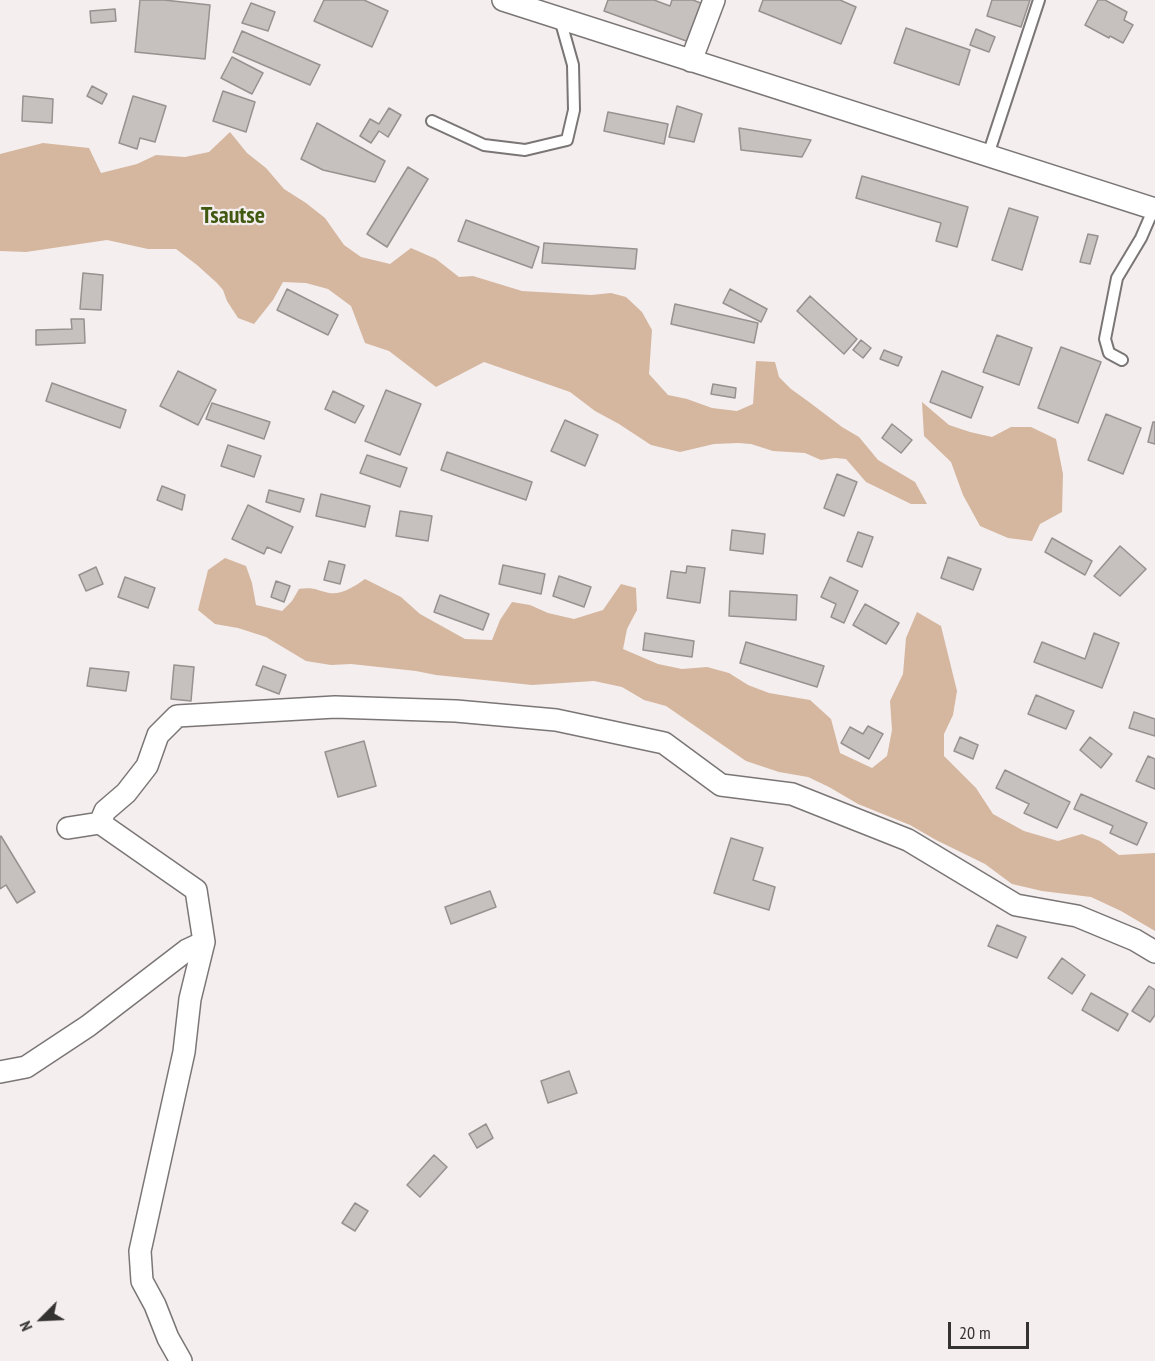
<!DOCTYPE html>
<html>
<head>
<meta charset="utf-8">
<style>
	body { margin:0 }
	#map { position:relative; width:1155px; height:1361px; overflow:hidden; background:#f4eeee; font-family:"PT Sans Narrow",sans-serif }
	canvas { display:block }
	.north { position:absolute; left:12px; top:1289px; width:60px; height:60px; -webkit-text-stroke:4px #f4eeee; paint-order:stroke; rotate:246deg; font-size:16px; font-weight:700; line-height:24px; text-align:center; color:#353232 }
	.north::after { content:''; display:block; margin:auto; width:21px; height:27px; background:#353232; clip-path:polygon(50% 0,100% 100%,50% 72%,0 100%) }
	.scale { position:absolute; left:948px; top:1322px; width:81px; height:27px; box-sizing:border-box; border:3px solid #353232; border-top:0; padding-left:8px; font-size:18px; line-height:21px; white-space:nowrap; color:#353232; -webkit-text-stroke:4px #f4eeee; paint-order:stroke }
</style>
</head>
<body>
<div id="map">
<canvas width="1155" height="1361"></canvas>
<div class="north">N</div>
<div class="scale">20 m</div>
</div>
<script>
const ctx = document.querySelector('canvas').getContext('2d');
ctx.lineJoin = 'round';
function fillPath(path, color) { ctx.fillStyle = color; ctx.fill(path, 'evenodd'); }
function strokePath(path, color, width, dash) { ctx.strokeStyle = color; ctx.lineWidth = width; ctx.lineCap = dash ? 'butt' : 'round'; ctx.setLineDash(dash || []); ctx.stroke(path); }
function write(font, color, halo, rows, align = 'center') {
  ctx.font = font + ' "PT Sans Narrow",sans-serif'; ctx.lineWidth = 4.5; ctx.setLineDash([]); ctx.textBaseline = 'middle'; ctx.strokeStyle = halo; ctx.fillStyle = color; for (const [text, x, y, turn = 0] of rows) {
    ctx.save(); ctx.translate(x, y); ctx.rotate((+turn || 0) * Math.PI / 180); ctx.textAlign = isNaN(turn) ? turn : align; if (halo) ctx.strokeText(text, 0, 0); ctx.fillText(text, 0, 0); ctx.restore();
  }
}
fillPath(new Path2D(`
	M230,132L247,153L266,168L284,189L306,203L325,218L344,245L361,257L390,264L411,248L436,259L459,277L473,276L522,291L591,295L611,293L626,297L642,312L652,330L649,374L668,395L687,399L712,408L737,411L753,404L756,361L775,362L779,377L791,389L809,402L842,427L859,437L878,460L915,482L927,504H911L866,482L846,459L835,458L821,460L805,453L773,451L751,444L738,443L714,444L680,452L651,445L619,424L595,411L570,392L484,362L436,387L389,351L365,343L351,306L328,289L306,283L283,282L273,300L254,324L238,318L227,301L223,290L217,283L197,265L176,249H148L107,240L26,252L0,251V154L43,143L89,148L101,173L137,164L156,155L185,157L209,152Z
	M922,402L949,425L970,432L992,437L1011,427H1031L1056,439L1063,474L1062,512L1040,524L1032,541L1008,538L980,526L963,495L951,462L924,436Z
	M225,558L246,566L252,583L256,605L282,611L292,601L299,589C315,587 315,590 329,593C342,595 355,586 365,579L401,597L420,614L465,639L492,640L500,620L512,602L530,605L548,613L574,619L603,610L621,584L636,588L637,610L627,629L623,649L658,664L682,669L707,667L729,673L748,685L769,693L810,700L831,719L840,753L872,768L887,756L892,730L890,701L903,674L906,638L917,612L941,626L957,691L953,715L944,734V756L976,788L993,814L1024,831L1058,841L1082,834L1100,841L1119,855L1155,853V931L1121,911L1091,897L1042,891L1012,884L985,864L936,840L910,825L858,804L829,787L808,777L779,772L746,761L666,706L644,700L622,687L594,681L532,685L436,675L416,671L351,664L331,665L306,661L266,637L238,628L215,624L198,610L208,570Z`), '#d5b69f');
const building = new Path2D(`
	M140,0H164L210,5L205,59L135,52Z
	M324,0H364L388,11L372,47L314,21Z
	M608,0H654L670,6L672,0H693L703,4L689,42L604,11Z
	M763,0H840L856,7L841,44L759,11Z
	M992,0H1030L1021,27L987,16Z
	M1098,0H1105L1127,12L1124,20L1133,25L1123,43L1110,36L1109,38L1085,25Z
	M251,3L275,12L268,31L242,23Z
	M115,9L116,21L91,23L90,11Z
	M906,28L970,50L959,85L894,63Z
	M976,29L995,37L989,52L970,45Z
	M242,31L320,65L310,85L233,52Z
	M232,57L263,73L252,94L221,78Z
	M92,86L107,94L102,104L87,96Z
	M223,91L255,102L246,132L213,121Z
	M23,96L53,99L52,123L22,121Z
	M133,96L166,106L155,142L140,138L137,149L119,143Z
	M677,106L702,114L694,142L669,137Z
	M389,108L401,115L388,137L379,131L371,143L360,136L370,119L379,124Z
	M608,112L668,124L664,144L604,131Z
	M317,123L385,161L375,182L323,170L301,159Z
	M739,128L811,140L802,157L741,150Z
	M408,167L428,179L387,247L367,234Z
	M862,176L968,207L957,247L936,241L941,223L856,198Z
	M1009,208L1038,217L1022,270L992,260Z
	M466,220L539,247L532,268L458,241Z
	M1088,234L1098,236L1090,264L1080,262Z
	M544,243L637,249L635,269L542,263Z
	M83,273L103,275L101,310L80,309Z
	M287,289L338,315L328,335L277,310Z
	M730,289L767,309L761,322L723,303Z
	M810,296L857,339L844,354L797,311Z
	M675,304L758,323L754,343L671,324Z
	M71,319H84L85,343L36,345V330L72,329Z
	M997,335L1032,348L1019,385L983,372Z
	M861,340L871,348L863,358L853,350Z
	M1061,347L1101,362L1078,423L1038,408Z
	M884,350L902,357L898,366L880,359Z
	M178,371L216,390L198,425L160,406Z
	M942,371L983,387L971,418L930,402Z
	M52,383L126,410L120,428L46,401Z
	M713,384L736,388L735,398L711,394Z
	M386,390L421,404L400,455L365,441Z
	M333,391L364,406L355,423L325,409Z
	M212,403L270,422L264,439L206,419Z
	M1106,414L1141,428L1123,474L1088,460Z
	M565,420L598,435L585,466L551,451Z
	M1153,422H1155V444L1148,442Z
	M892,424L912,440L901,453L882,438Z
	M228,445L261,456L254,477L221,466Z
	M447,452L532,482L526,500L441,470Z
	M367,455L407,468L400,487L360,473Z
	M837,474L857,482L844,516L824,508Z
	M162,486L185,495L182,510L157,500Z
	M269,490L304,499L300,512L266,502Z
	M321,494L370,506L365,527L316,516Z
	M248,505L293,527L281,553L267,547L264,554L232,539Z
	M400,511L432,516L428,541L396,536Z
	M732,530L765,534L763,554L730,550Z
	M858,532L873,537L862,567L847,561Z
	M1052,538L1092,561L1085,575L1045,552Z
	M1120,546L1146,569L1120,596L1094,576Z
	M948,557L981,569L973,590L941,578Z
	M329,561L345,565L340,584L324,580Z
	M503,565L545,574L541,594L499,584Z
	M687,566L705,568L700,603L667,598L671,571L686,573Z
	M96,567L103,584L86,591L79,575Z
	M559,576L591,587L584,607L553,596Z
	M125,577L155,588L148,608L118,597Z
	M830,577L858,591L844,623L831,617L836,604L821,597Z
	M276,581L290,586L284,602L271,597Z
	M730,591L797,595L796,620L729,616Z
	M440,595L489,614L483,630L434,612Z
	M865,604L899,623L886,644L853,625Z
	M645,633L694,641L692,657L643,650Z
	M1094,633L1119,643L1102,688L1034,662L1042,642L1085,659Z
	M746,642L824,666L817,687L740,663Z
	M174,665L194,667L191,701L171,699Z
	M263,666L286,675L279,694L256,685Z
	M90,668L129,672L126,691L87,686Z
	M1036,695L1074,711L1066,729L1028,714Z
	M1134,712L1155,719V736L1129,728Z
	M868,726L883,734L869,759L841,743L850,727L863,734Z
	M960,737L978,745L973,759L954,751Z
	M1090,737L1112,754L1101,768L1080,750Z
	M364,741L376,786L338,797L325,752Z
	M1148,756L1155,759V789L1136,781Z
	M1005,770L1070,802L1057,828L1024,813L1029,804L996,788Z
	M1081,794L1147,823L1137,845L1110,833L1113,826L1074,809Z
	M1,836L35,892L17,903L6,885L0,889V837Z
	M731,838L763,848L753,880L775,887L769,910L714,893Z
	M490,891L496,907L451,924L445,907Z
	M997,925L1026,937L1017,958L988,946Z
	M1062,958L1085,975L1072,994L1048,978Z
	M1149,986L1155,990V1015L1150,1022L1132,1011Z
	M1091,993L1128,1014L1118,1031L1082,1010Z
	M569,1071L577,1093L548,1103L541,1081Z
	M486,1124L493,1138L477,1148L469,1134Z
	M434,1155L447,1167L420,1197L407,1185Z
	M355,1203L368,1211L355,1231L342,1223Z`);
fillPath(building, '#c6c0be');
strokePath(building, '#979190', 1.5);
const lane = new Path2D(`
	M432,121L484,145L525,150L567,140L574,110L573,65L560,19
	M988,155L1039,0
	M1122,360L1109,353L1105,339L1117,278L1141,238L1154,208`);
const street = new Path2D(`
	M503,0L1155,209
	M691,61L714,0
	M100,823L105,811L126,793L147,766L158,735L177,716L335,707L456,711L556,720L664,743L721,785L792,794L908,840L1016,905L1077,916L1135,940L1155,952
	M68,828L100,823L196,890L204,942L190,999L184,1052L140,1251L142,1281L155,1305L168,1338L181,1361
	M0,1072L26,1067L88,1026L187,950L204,942`);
strokePath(lane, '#7b7676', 14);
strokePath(street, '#7b7676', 24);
strokePath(lane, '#fff', 10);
strokePath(street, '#fff', 21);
write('bold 24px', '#405810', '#f4eeee', [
	["Tsautse",233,216]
]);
</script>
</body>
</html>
